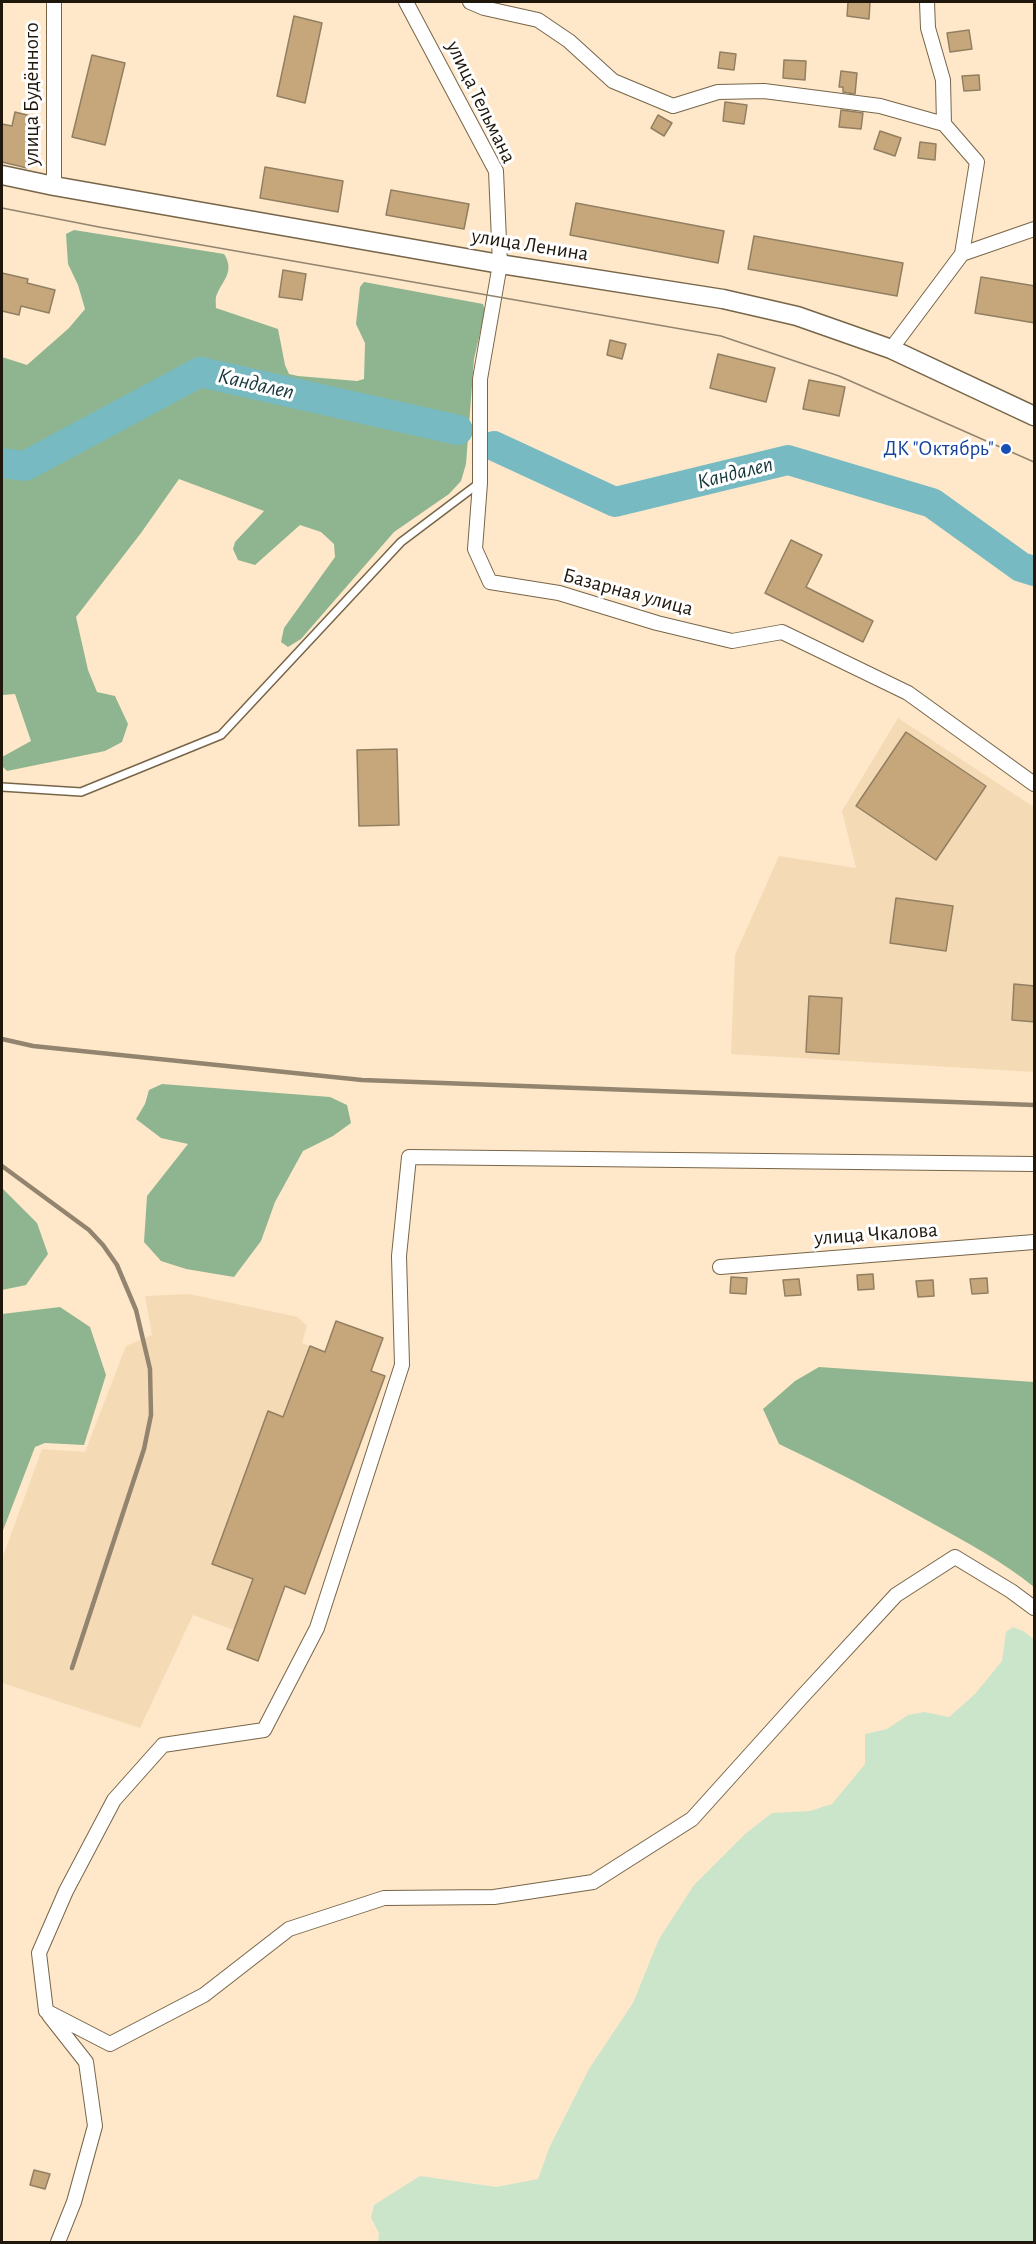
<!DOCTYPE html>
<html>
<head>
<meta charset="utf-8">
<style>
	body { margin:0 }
	#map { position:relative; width:1036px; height:2244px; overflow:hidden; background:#fee8c9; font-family:"Alegreya Sans",sans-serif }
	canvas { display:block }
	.frame { position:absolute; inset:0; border:3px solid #1f170c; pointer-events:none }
</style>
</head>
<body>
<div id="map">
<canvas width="1036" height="2244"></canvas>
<div class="frame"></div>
</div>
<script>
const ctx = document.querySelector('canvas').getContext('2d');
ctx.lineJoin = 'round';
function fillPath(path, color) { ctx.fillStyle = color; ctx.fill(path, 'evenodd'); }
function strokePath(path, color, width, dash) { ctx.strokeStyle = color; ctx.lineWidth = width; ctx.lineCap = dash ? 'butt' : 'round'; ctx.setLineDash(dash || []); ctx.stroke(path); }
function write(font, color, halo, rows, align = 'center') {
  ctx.font = font + ' "Alegreya Sans",sans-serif'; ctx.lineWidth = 6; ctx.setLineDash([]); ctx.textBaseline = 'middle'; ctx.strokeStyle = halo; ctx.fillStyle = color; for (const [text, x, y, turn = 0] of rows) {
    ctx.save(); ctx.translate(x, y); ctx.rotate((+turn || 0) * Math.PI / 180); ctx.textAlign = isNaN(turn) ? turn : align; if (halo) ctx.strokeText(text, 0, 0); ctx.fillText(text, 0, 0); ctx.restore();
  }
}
fillPath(new Path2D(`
	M898,718L1034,807V1072L731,1054L735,955L779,856L856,868L842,811Z
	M189,1294L298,1317L307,1326L302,1343L324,1352L336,1321L383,1338L371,1371L385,1376L305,1594L285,1587L258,1661L227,1649L234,1630L193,1615L140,1728L2,1683V1559L42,1449L85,1452L126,1346L152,1335L145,1296Z`), '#f5dbb5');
fillPath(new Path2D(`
	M1013,1627L1023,1631L1034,1639V2242H378L379,2233L371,2218L374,2205L420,2176L496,2187L538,2179L550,2146L589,2069L633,2003L659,1939L694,1885L745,1834L772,1813L810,1811L832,1804L865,1764V1734L887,1729L908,1715L924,1712L949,1717L975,1694L1002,1661L1006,1632Z`), '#cbe5cb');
fillPath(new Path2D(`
	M74,230L224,254C235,271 223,280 217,294C215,298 216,304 216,308L278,329L285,365L289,374L298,376L357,381L364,379L365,343L356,324L360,287L364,282L483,304L485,311L474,359L466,464L461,481L449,494L394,532L301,639L288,647L281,642L284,628L335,557L334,544L321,532L300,525L255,565L238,560L233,549L235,542L264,511L179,479L141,533L76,617L88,670L97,692L115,696L128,724L122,742L105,751L7,771L2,766V757L31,741L15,694L2,695V357L27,365L69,328L85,309L78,285L68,264L66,234Z
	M162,1084L330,1097L347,1105L351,1123L333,1136L303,1151L275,1202L261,1241L234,1277L186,1269L161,1261L144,1242L147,1196L188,1144L161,1138L136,1119L145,1104L149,1090Z
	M2,1188L37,1223L48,1254L26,1285L2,1290Z
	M60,1307L90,1327L106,1375L84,1445L45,1443L35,1447L2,1533V1314Z
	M819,1367L1034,1382V1587C1002,1561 966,1542 930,1522C880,1494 830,1468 779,1444L763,1409L795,1381Z`), '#8eb58f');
strokePath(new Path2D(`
	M494,446L615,502L788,460L932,503L1021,567L1034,571
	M2,463L25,466L200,372L458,430`), '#77bac2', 30);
const building = new Path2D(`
	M848,2H870L869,19L847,16Z
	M294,16L322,23L305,103L277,96Z
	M969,30L972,49L950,52L947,33Z
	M720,52L736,54L734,70L718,68Z
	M92,55L125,63L105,145L72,137Z
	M784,60L806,61L805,80L783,78Z
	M841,71L857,73L855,94L843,92V87H839Z
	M979,75L980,90L964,91L962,76Z
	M725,102L747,105L744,124L723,121Z
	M841,110L863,113L861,129L839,127Z
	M15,112L39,118L27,168L2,162V124L12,126Z
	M658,115L672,123L664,136L651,128Z
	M880,131L901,138L895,156L874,149Z
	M920,142L936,144L935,160L918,158Z
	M265,167L343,181L338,212L260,198Z
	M391,190L469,204L464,229L386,215Z
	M576,203L724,231L718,263L570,235Z
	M754,236L903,263L897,296L748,269Z
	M283,270L306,274L302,300L279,297Z
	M2,273L28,279L27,283L55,290L49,313L21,306L19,315L2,311Z
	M981,277L1035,286V323L975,313Z
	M610,340L626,344L622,359L607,355Z
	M718,354L775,368L766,402L710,388Z
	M809,380L845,387L839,416L803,409Z
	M791,540L822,555L806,587L873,621L863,642L765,593Z
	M906,732L986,786L936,860L856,806Z
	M397,749L399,825L359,826L357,750Z
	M896,898L953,906L946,951L890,943Z
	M1014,984L1035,986V1022L1012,1020Z
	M809,996L842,998L839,1054L806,1052Z
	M873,1274L874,1289L858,1290L857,1275Z
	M731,1277L747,1278L746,1294L730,1293Z
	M987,1278L988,1293L972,1294L970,1279Z
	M799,1279L801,1295L785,1296L783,1280Z
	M933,1280L934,1296L918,1297L916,1281Z
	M336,1321L383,1338L371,1371L385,1376L305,1594L285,1586L258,1661L227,1649L253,1579L212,1564L268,1411L283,1417L310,1346L325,1352Z
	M34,2170L50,2174L45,2189L30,2185Z`);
fillPath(building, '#c5a77b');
strokePath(building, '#927f62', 1.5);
const lane = new Path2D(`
	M2,787L81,792L221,735L401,542L478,484`);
const street = new Path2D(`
	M406,2L496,171L500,264L480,379V483L475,549L490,582L559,593L657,623L732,641L782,632L908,693L1034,784
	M470,2L484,8L538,20L569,41L613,81L673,106L718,92L764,91L880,106L944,124
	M927,2L928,28L943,80L944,124L977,162L962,254
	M54,186V2
	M891,349L962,254L1034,229
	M1034,1164L409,1157L399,1256L402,1365L317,1628L264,1730L163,1745L114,1800L66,1891L39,1953L46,2011L110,2044L204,1995L289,1929L384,1898L494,1897L593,1882L692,1819L801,1698L896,1595L955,1557L1011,1591L1034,1608
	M720,1267L1034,1242
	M49,2015L86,2062L95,2126L74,2202L58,2242`);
const secondary = new Path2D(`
	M2,175L54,186L500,264L723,299L797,316L891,349L1034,416`);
strokePath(lane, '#776549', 10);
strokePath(street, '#776549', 16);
strokePath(secondary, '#776549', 21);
strokePath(lane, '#fff', 7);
strokePath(street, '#fff', 14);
strokePath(secondary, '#fff', 18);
strokePath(new Path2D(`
	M2,208L99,227L721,336L839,376L1034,462`), '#93846f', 1.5);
strokePath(new Path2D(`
	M2,1039L33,1046L362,1080L1034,1105
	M2,1166L89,1230L103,1245L117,1265L136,1310L150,1369L151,1415L144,1449L72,1668`), '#93846f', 4.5);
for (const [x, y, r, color] of [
	[1006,449,6,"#1a4fb4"]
]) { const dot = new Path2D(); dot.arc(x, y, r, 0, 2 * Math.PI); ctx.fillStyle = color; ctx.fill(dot); strokePath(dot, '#fff', 2); }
write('21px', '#1f170c', '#fff', [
	["улица Будённого",32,94,-90],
	["улица Тельмана",481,102,64],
	["улица Ленина",530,245,9],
	["Базарная улица",628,592,15],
	["улица Чкалова",876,1234,-4]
]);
write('21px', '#164399', '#fff', [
	["ДК \"Октябрь\"",994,449]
], 'right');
write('italic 22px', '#143539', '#fff', [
	["Кандалеп",256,384,13],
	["Кандалеп",735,473,-14]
]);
</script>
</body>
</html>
